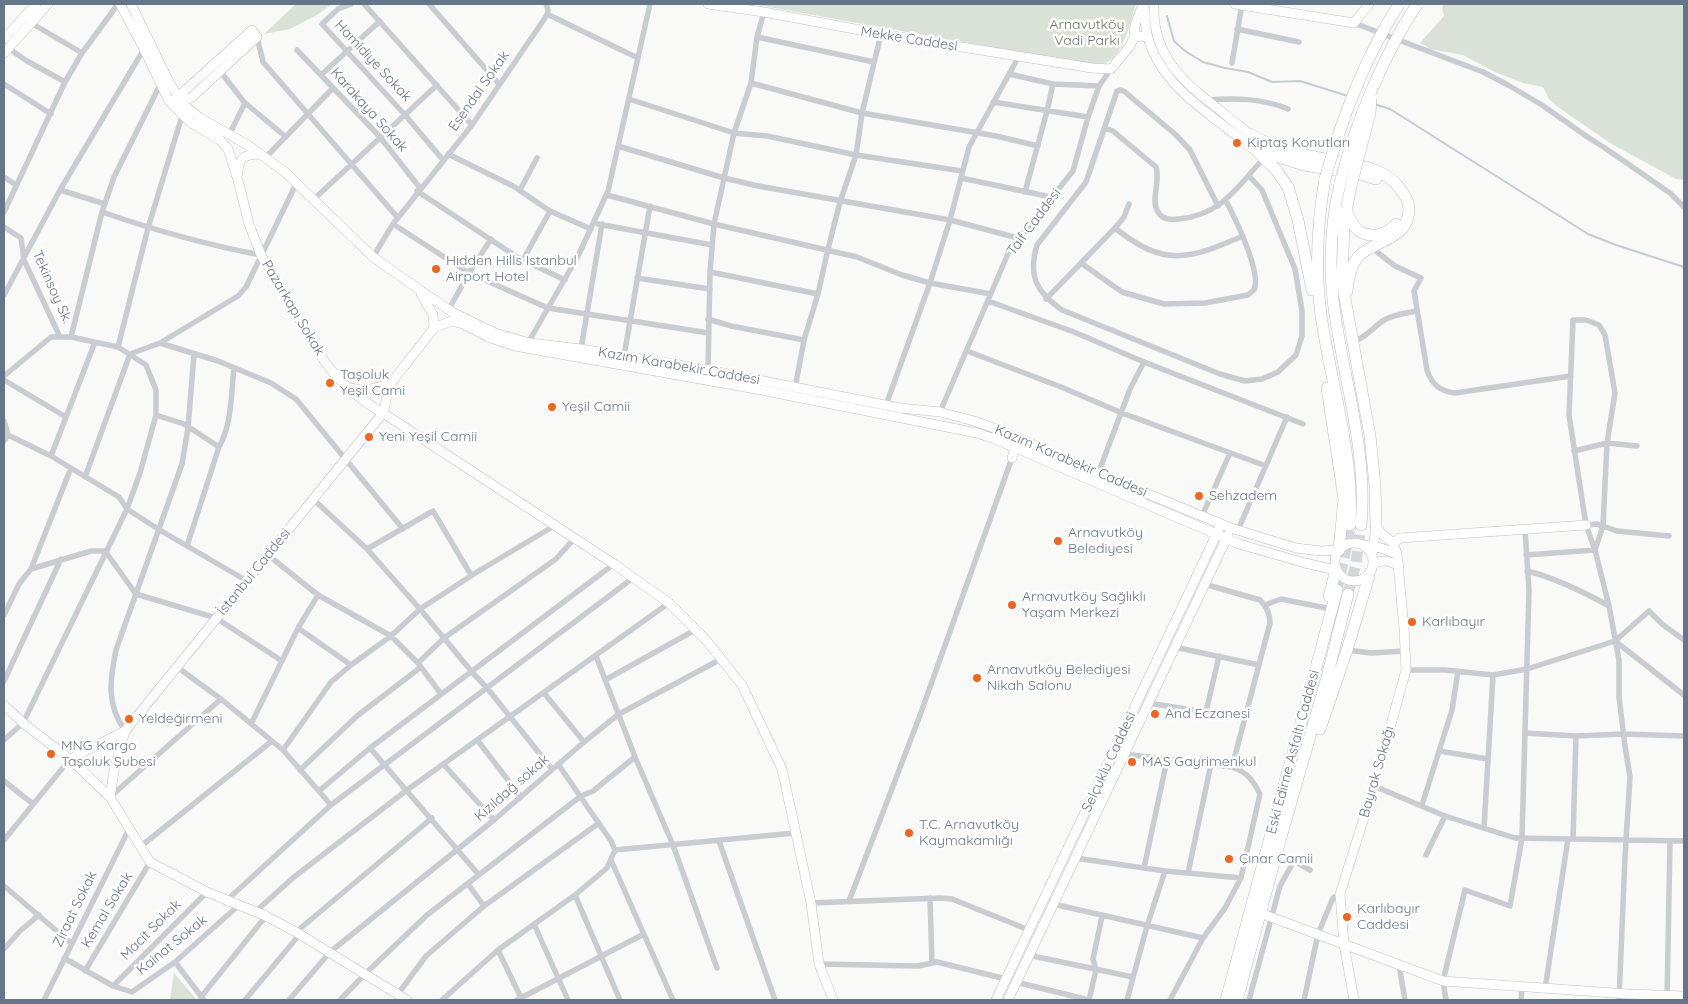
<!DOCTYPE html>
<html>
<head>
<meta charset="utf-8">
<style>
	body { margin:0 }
	#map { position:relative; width:1688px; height:1004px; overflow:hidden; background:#f9f9f7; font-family:Quicksand,sans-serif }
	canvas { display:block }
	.frame { position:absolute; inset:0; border:5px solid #66768a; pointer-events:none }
</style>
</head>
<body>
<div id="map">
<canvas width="1688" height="1004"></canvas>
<div class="frame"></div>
</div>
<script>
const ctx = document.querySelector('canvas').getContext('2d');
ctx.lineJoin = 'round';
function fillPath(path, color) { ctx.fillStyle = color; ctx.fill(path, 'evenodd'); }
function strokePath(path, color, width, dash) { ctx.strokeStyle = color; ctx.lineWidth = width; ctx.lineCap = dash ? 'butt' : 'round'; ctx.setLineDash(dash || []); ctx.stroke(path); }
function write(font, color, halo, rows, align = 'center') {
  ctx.font = font + ' Quicksand,sans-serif'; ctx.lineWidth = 5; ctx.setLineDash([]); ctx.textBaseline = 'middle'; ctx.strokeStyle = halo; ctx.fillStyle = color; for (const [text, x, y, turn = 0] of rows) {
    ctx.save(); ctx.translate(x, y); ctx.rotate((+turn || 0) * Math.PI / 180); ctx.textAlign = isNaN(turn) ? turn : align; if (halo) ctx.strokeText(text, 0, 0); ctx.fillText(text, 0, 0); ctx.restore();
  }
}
fillPath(new Path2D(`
	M296,4H332L317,15L290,29L264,34Z
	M752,4H1136C1131,20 1123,58 1105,63C1098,65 1087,63 1080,63Z
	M1443,4H1684V180L1676,179L1610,143L1558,107L1549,99L1543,87L1523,83L1495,72L1463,55L1430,49L1420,43L1444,16L1442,9Z
	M174,973L197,1000H170Z`), '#dae2d8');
strokePath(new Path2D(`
	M1167,16L1174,41L1185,51L1203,62L1225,68L1248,72L1272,82L1300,81L1348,96
	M1374,104L1390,109L1588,234L1616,245L1684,267`), '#c4ccd2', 2);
strokePath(new Path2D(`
	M1337,590L1348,540L1350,525
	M1348,594L1356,563L1361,525`), '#d4d8dc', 11, [11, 5.5]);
const secondary = new Path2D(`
	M708,4L764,12L881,34L1092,68L1111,69L1130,46L1134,37
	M1235,4L1354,23L1369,4
	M252,30L257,37L192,97L182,102L171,103Z
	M4,39L36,4
	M4,53L48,4
	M4,705L23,723L70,759L110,797L150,862L207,892L266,916L296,932L407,1000
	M70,759L125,731L383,413L614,564L669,603L706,640L742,685L782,769L811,903L819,964L833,1000
	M110,797L114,771L125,731
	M1260,913L1443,981L1628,994L1684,996
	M1354,1000L1344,944L1340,894L1374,786L1406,670L1404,628L1397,554L1393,543L1400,538L1586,525`);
const primary = new Path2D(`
	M120,4L144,49L169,101L191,123L220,140L228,149L238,180L249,224L261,255L325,362C340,382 361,401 383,413C387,403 385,393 391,383L434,328L451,321L463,324L490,338L515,346L756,389L977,433L995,439L1239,544L1305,563L1336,570
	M131,4L169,82L177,95L186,107L200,118L246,144L285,172L373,257L417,288L452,312L495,333L530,343L581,349L708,370L900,408L940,412L974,421L1005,432L1104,476L1231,528L1296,548L1321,551L1339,550
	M1143,4L1135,25L1134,37L1142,36L1148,38
	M1144,4C1145,15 1145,28 1148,38C1162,86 1208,113 1245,142
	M1154,4C1152,53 1180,80 1217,108C1228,117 1239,126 1250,134
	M238,173C238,157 246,154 260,154
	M421,294L433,315L434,328
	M350,388C365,391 376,389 391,383
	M1012,458L1017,443
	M1376,525L1381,533L1393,543
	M1335 562a19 19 0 1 1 38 0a19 19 0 1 1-38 0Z
	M1364,545L1381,548L1397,554
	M1373,551L1376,525
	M1374,563C1383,559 1390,561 1399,566
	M996,1000L1219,529
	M1008,1000L1228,535`);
const highway = new Path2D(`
	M1250,134C1268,145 1294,153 1315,157C1344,164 1383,163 1401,190C1406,196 1409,204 1409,211C1407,239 1377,240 1360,255C1351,264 1348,279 1347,291
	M1245,142L1256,150L1277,171L1288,187L1298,220L1312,290
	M1256,150L1304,165L1361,174L1376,179
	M1325,179C1317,224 1315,269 1321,315C1331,385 1354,453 1350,525
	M1340,183C1331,222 1329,261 1333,300C1342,375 1368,449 1361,525
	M1351,186L1344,221L1342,282L1370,436L1375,485L1376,525
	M1346,210C1349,217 1353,226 1359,231C1371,239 1388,234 1396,224
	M1327,388L1344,499L1339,550
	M1329,596L1336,570
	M1320,729L1347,650L1369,576
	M1226,1000L1337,590
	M1237,1000L1277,851L1327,677L1348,594`);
strokePath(secondary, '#bdc1c7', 10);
strokePath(primary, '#bcbfc4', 10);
strokePath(highway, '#bbbec2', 12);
strokePath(new Path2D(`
	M351,4L338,9L322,24L405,115L443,160
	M364,4L472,125
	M429,4L499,84
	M547,14L638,58
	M31,23L82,53
	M1354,23L1483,72L1508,85L1542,105L1586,136L1605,148L1670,193L1684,207
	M1237,29L1299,42
	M257,37L263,62L398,218
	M757,37L874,62
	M8,48L27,61L65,82
	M297,50L380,137L420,188
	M1232,63L1242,4
	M220,71L244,102L286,137
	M1009,74L1053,84L1099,86
	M321,75L380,21
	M751,83L862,113L996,136L1038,146
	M4,84L51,114
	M629,99L734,133L767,136L856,155L962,171
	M1207,100C1234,98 1262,98 1288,109
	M993,102L1088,117
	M1105,128L1113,131L1156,167C1161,181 1150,200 1158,212C1163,220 1171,220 1179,219C1222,215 1238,186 1264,158
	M229,135L245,103
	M618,146L724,178L758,186L950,220L1018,238
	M448,154L513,186L550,211L591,229
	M265,158L333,88
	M4,177L16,185
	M961,178L1051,197
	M60,190L105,204
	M520,190L537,158
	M417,191L517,257L565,280
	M1025,192L1047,111L1053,84
	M607,195L714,224L857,257L902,275L930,283L991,294
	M313,200L437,85
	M1218,206L1190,150L1176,135L1125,92L1121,90L1117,91L1086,182L1037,245C1028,276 1036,292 1062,310L1220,374L1245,381L1262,379L1278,372L1296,355L1302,336V311L1295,269L1262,190L1249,176
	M4,212L65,82L82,53L118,4
	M102,212C154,230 207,245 261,255
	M393,224L469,273L548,308L709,333
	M598,224L712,245
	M4,227L21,238L24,260L60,337
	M1115,228C1165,268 1189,259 1243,236
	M1372,248L1395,266L1421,278L1414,291L1427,370C1432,385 1440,391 1455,393L1571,376
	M373,257L393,224L472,125L547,15L548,10L546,4
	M523,260L550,211
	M1081,263L1122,292L1164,304L1205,303L1248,295L1254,290C1262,273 1235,218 1226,201
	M710,272L818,294
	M637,278L710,289
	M4,295L60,190L144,49
	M1046,299L1115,228L1124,217L1129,204
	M988,301L1074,332L1144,362L1303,424
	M449,309L469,273L491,239
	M708,319L731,326L804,340
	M71,337L102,212L114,177L160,85
	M1353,342C1369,336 1373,326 1386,319C1396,314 1407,313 1417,311
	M160,343L218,361L271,383L296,399L403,529
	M528,343L578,256L608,191L650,4
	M118,347L148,228L182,116
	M581,349L602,224
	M967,351L1061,387L1122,413L1266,466
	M624,356L650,206
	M708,370L710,272L714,224L734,133L751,83L757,37L764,12
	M4,376L51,337H71L118,347L146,365L156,390V415L140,473L127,509L23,723L4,740
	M4,380L66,417
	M795,388L804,340L818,294L828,249L840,202L856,155L862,113L881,34
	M886,405L930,283L950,220L969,147L1019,56
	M940,412L1010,249L1073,171L1088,117L1099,86L1111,69
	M156,415L184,424L219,447
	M4,421L8,435L4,441
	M8,435L51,456L119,497L127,509L158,529L247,581
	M1574,451L1607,443L1637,446
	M51,456L95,342
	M1098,474L1130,389L1144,362
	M85,477L130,354L160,343L238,296L246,287L296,184
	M313,499L367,549L420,609L472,672L487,688L552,769
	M1202,516L1230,453
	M1586,525L1597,524L1617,531L1669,536
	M1238,530L1287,417
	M187,546L219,447C232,424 231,394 234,368
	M367,549L433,511L471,575
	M268,555L318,595L391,636L418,663L441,694
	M1526,555L1595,550L1603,526L1607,443L1615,393L1605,335L1599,325L1586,320H1573L1569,415L1586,525L1595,550L1609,606L1619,660V697L1625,746L1630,777L1625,857L1619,1000
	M31,569L91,551H105L136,594L216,618L282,661
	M1527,571C1556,578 1582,591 1609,606
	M1204,584L1260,600C1266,606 1270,614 1270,623L1232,767
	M1265,605L1281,599L1326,608
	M4,615L19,584L31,569L71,468
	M298,628L351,665
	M1615,641L1684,695
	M1174,647L1259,665
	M1347,650L1371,653L1405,651
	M418,663L444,638L556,559L574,539
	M177,667L221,699L283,750L331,805
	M1406,670H1445L1493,675L1527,669L1615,641L1649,611L1662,624L1684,640
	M605,680L695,630
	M4,681L61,559
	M544,693L584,742
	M1148,703L1206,712L1246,715
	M1206,712L1219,656
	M251,724L298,628L318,595
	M125,731C106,704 110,680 116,650L182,464L188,428L194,354
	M1525,733L1576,736L1623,734L1684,736
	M478,741L521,797
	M370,748L479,875
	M283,750L331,682L351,665L391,636L420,609L477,572L554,526
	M1439,751L1488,759
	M1124,754L1232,767C1248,773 1252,779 1260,794L1241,878L1225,908L1203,938L1170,1000
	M635,757L673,845L717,968
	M444,765L494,820
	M300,770L357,716L421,667
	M4,781L33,804
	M1374,786L1445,816L1515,838L1684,841
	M319,791L370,748L614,564
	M110,797L221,699
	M1422,805L1452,710L1458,671
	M1484,828L1493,675
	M1573,839L1576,736
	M4,840L70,759
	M719,841L775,1000
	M140,847L272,741
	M615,850L795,833
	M1426,855L1445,816
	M1075,858L1165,871L1241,878
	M611,860L673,1000
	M1144,868L1167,760
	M1188,873L1211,764
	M468,884L484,906
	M4,886L71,943
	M575,895L620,1000
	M930,898L932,963
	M227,900L331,805L633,578
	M849,901L919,718L1012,458
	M811,903L940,898L952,899L1029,930
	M1053,904L1203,938
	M255,912L294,877L407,790L669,603
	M534,924L568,1000
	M296,932L432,818
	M4,949L20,931L39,915
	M498,950L522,1000
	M1028,955L1133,977
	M64,958L113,986L132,992L175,962L239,905
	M175,962L204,1000
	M819,964L918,966L937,962L1006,979
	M1399,965L1405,1000
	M85,971L150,862
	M1016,982L1089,1000
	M113,986L207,892
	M1545,989L1568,839
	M398,994L426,956L484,906L599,823
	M201,997L266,916
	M44,1000L129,829
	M245,1000L300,934
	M289,1000L330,952L494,820L584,742L619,714L721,659
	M340,1000L365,974L427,915L581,796L593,791L635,757L596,656
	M442,1000L498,950L575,895L607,868L615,850L611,841L558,764
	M517,1000L644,934
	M1089,1000L1096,970L1093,959L1102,916
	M1127,1000L1147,926L1165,871
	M1249,1000L1280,886L1294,861L1310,870
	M1304,1000L1318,934L1333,898L1340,894
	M1446,1000L1443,981L1465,890L1510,906L1522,838L1529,590L1525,529
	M1521,1000L1522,988
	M1667,1000L1670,841`), '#c9ccd0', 5.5);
strokePath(secondary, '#fff', 9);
strokePath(primary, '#fff', 9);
strokePath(highway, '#fff', 11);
const highwayBridge = new Path2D(`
	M1325,179C1342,117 1364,59 1399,4
	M1340,183C1357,119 1381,60 1417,4
	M1351,186L1370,113L1371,98`);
strokePath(highwayBridge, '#bbbec2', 12, []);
strokePath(highwayBridge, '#fff', 11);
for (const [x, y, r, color] of [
	[1237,143,5,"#ee6722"],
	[436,269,5,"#ee6722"],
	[330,383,5,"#ee6722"],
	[552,407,5,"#ee6722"],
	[369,437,5,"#ee6722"],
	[1199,496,5,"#ee6722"],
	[1058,541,5,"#ee6722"],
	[1012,605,5,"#ee6722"],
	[1412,622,5,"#ee6722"],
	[977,678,5,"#ee6722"],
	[1155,714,5,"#ee6722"],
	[129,719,5,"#ee6722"],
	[51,754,5,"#ee6722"],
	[1132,762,5,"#ee6722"],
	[909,833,5,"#ee6722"],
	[1229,859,5,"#ee6722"],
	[1347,917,5,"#ee6722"]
]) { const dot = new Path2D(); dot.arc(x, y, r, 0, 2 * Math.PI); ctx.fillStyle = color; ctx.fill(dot); strokePath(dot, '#fff', 2); }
write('14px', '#647a62', '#fff', [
	["Arnavutköy",1087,25],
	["Vadi Parkı",1087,41]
]);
write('14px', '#66768a', '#fff', [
	["Mekke Caddesi",909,39,9],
	["Hamidiye Sokak",373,61,47],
	["Esendal Sokak",479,91,-55],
	["Karakaya Sokak",369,110,48],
	["Taif Caddesi",1034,222,-53],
	["Tekinsoy Sk.",52,287,66],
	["Pazarkapı Sokak",293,308,59],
	["Kazım Karabekir Caddesi",679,366,10],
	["Kazım Karabekir Caddesi",1071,461,23],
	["İstanbul Caddesi",254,572,-51],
	["Eski Edirne Asfaltı Caddesi",1293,752,-75],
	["Selçuklu Caddesi",1109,762,-65],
	["Bayrak Sokağı",1377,772,-74],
	["Kızıldağ sokak",512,788,-41],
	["Ziraat Sokak",75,909,-64],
	["Kemal Sokak",107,910,-59],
	["Macit Sokak",151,930,-45],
	["Kainat Sokak",172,945,-39]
]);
write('14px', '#66768a', '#fff', [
	["Kiptaş Konutları",1247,143],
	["Hidden Hills Istanbul",446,261],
	["Airport Hotel",446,277],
	["Taşoluk",340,375],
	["Yeşil Cami",340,391],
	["Yeşil Camii",562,407],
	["Yeni Yeşil Camii",379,437],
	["Sehzadem",1209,496],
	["Arnavutköy",1068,533],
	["Belediyesi",1068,549],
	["Arnavutköy Sağlıklı",1022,597],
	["Yaşam Merkezi",1022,613],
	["Karlıbayır",1422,622],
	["Arnavutköy Belediyesi",987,670],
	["Nikah Salonu",987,686],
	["And Eczanesi",1165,714],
	["Yeldeğirmeni",139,719],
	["MNG Kargo",61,746],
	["Taşoluk Şubesi",61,762],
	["MAS Gayrimenkul",1142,762],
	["T.C. Arnavutköy",919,825],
	["Kaymakamlığı",919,841],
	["Çınar Camii",1239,859],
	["Karlıbayır",1357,909],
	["Caddesi",1357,925]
], 'left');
</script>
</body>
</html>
